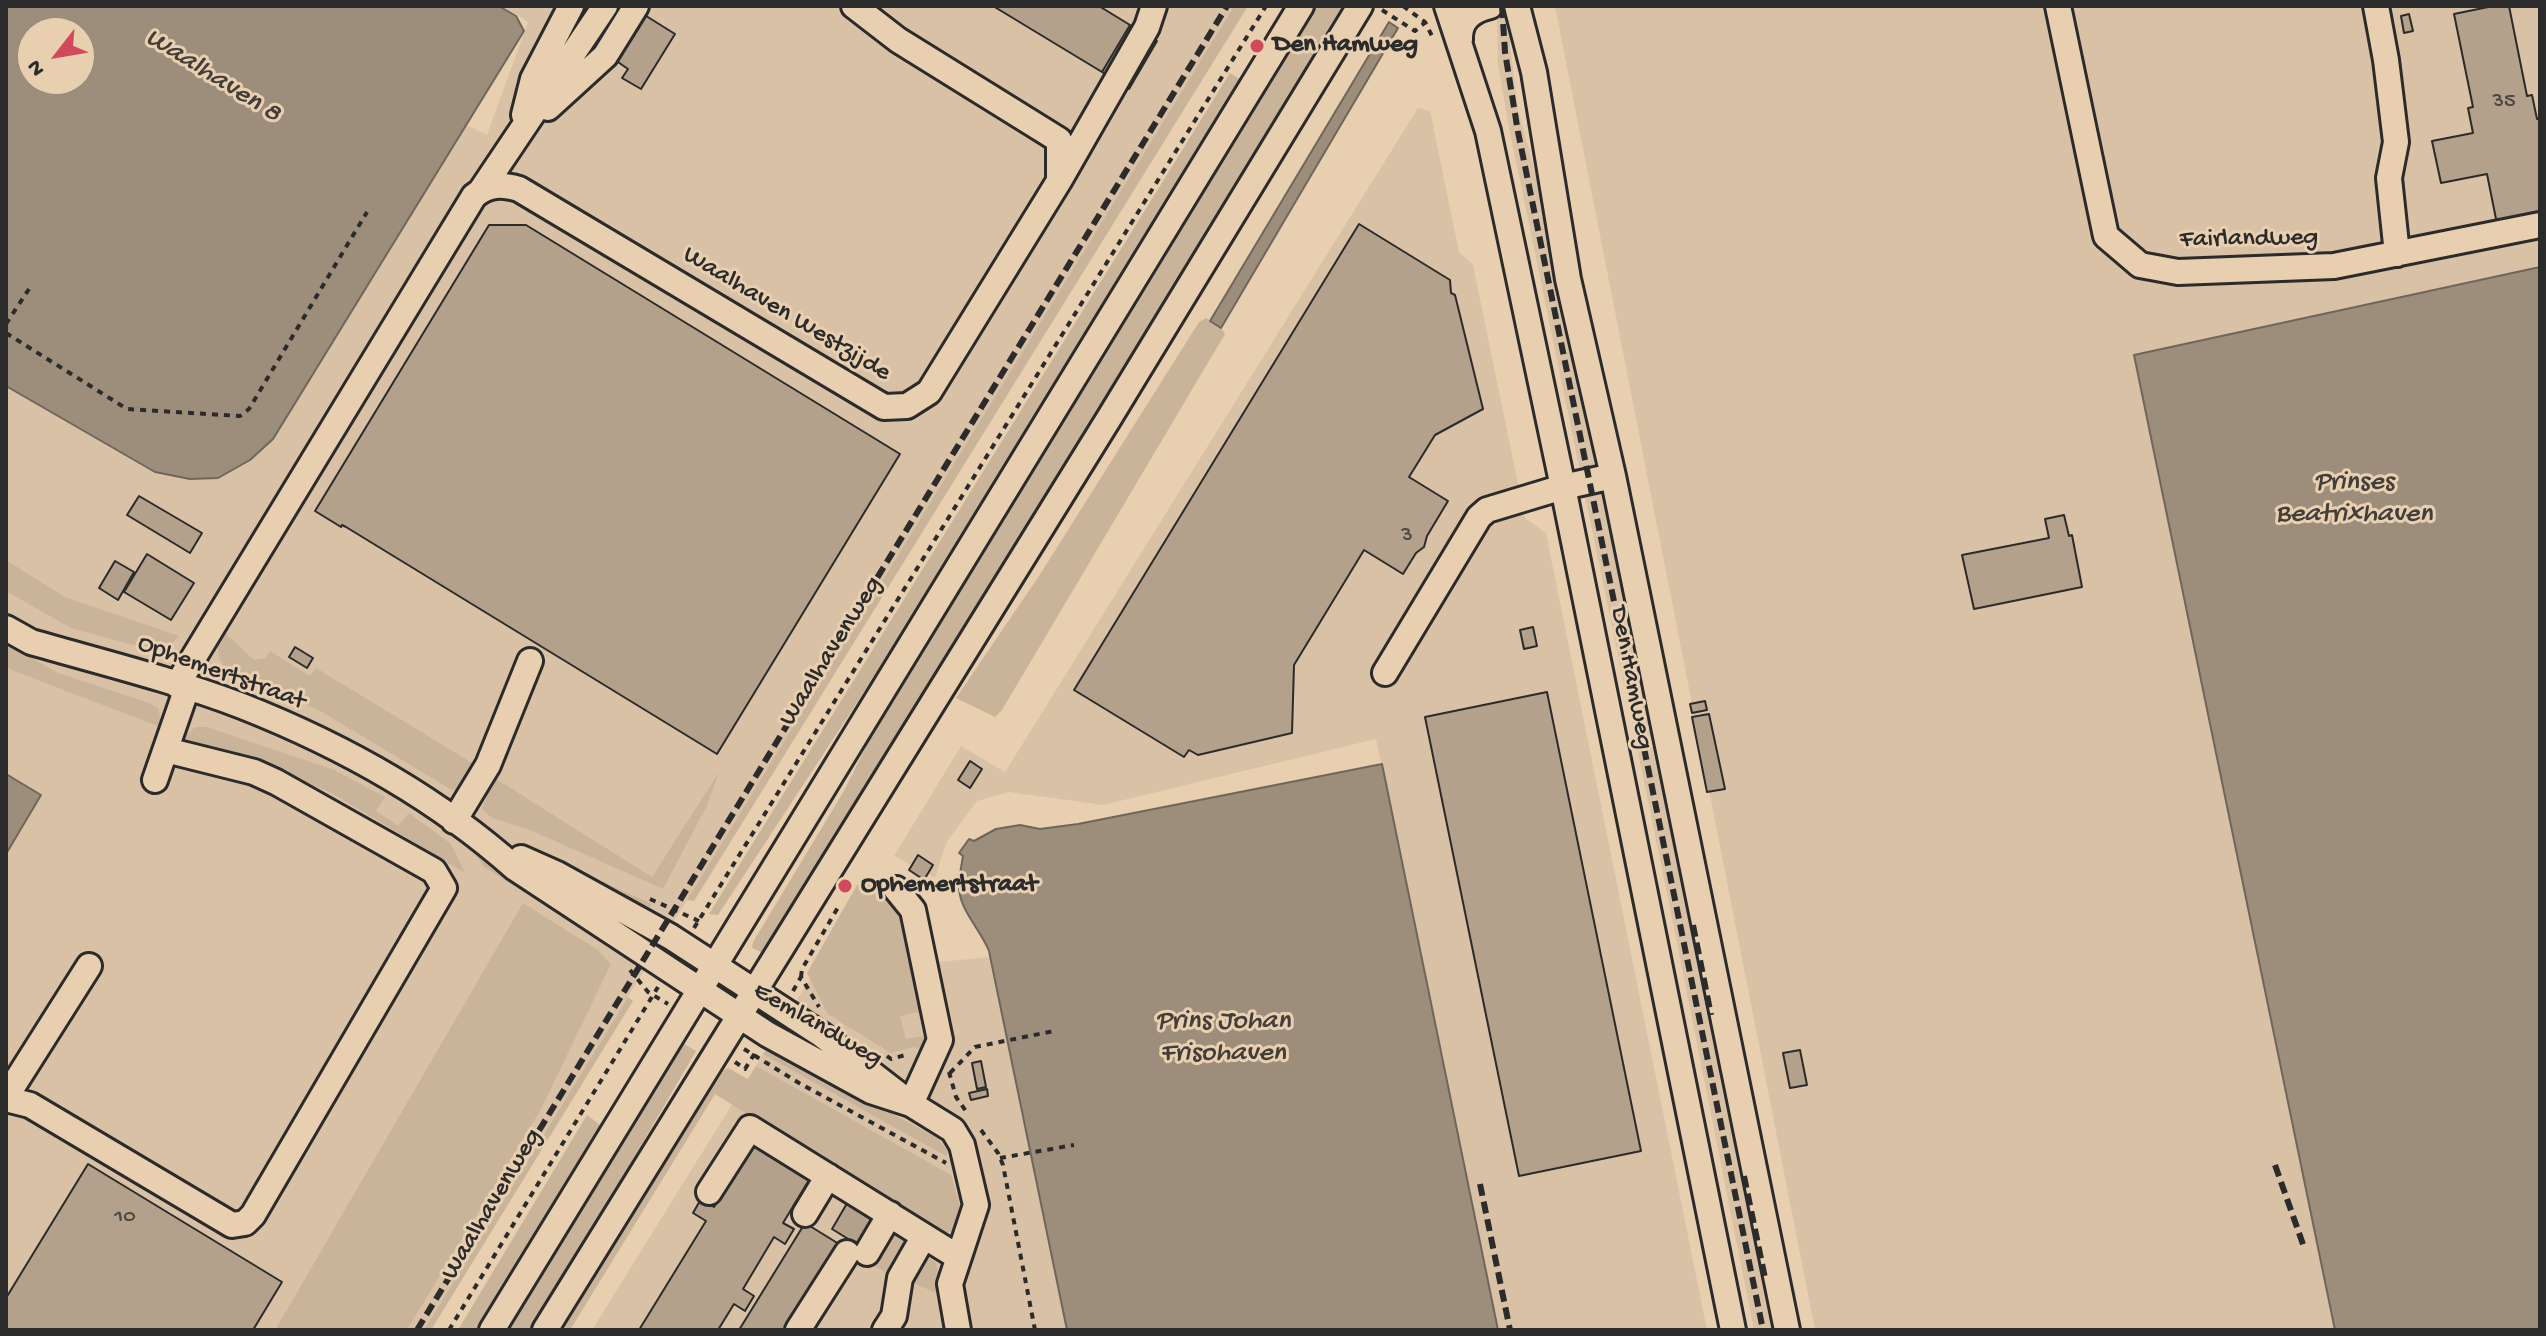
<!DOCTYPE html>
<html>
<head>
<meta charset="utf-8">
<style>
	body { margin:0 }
	#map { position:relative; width:2546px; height:1336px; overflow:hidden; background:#e8cfb0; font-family:"Gochi Hand",sans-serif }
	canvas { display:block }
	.frame { position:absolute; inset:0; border:8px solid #2b2b2b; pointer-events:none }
	.north { position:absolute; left:16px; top:16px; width:80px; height:80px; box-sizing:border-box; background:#e8cfb0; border:2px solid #9c8d7b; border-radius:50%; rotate:239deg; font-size:22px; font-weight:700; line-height:32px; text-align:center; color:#2b2b2b }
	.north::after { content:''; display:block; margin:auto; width:28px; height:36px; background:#d1495b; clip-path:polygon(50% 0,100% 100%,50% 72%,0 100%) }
</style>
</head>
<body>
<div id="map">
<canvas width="2546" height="1336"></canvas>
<div class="frame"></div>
<div class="north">N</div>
</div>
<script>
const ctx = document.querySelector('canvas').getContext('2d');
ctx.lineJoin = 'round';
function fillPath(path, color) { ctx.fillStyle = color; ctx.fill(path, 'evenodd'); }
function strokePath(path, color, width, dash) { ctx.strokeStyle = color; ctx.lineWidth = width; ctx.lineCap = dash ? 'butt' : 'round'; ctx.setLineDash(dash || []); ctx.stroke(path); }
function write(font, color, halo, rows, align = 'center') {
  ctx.font = font + ' "Gochi Hand",sans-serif'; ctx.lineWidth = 6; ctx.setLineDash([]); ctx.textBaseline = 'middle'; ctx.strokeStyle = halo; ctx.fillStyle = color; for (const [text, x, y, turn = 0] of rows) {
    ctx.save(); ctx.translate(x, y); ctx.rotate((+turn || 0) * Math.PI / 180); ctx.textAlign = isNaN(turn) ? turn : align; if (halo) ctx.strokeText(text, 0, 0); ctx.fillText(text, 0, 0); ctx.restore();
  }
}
fillPath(new Path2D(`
	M502,6H1234L424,1330H407L539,1113L523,904L275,1330H6V353L450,117L487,135L528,22ZM717,777L708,804L663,888L652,877Z
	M1497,6H1512L1510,44L1518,110L1560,262L1781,1330H1754L1667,893L1509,127L1498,65Z
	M1555,6H2540V267L2134,355L2335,1330H1815Z
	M1418,108L1430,111L1459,252L1473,265L1525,518L1546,533L1707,1330H1498L1376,739L1103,805L1009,792L977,801L946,843L935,878L894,856L961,746L1005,772Z
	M1064,950L1136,1330H592L813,974Z`), '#d8c1a5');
fillPath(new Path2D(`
	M1234,6H1248L694,901L687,900Z
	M1314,6H1349L926,697L768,948L761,952L752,948L753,942L844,791L887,704Z
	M1230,73L1243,81L894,646L718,915L709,914Z
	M1206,318L1221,328L1225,334L1002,710L995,717L956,698L1039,576L1199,322Z
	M6,560L65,597L179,636L165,650L158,652L71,628L6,591Z
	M224,632L254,660L266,658L270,651L310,676L316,668L474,764L460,789L452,790L317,709L229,674L219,658L218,647Z
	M6,643L58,673L149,703L158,708L163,728L14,671L6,667Z
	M195,727H207L334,770L385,797L376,811L398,826L409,813L451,844L465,873L330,792L225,750L218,755L182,739Z
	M719,772L708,804L663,889L530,830L492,818L482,809L493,777L652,877Z
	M528,848L652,904L647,911Z
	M474,853L478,854L621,950L619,953L484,867Z
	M864,881L886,895L902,915L925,1011L900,1016L906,1039L929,1035L923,1049L914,1047L891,1053L828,1014L807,973L857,885Z
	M523,903L598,950L611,964L539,1113L407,1330H275Z
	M628,997L633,1001L431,1330H424Z
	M681,1042L696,1051L558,1288L531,1330H508Z
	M768,1047L937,1138L948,1151L946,1156L763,1054Z
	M756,1066L951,1175L961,1211L957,1228L950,1232L939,1233L715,1094L570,1330H559L724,1070L728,1068L748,1079Z
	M587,1115L604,1128L482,1330H458Z
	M894,1231L902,1237L904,1244L886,1272L874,1266Z
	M929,1258L936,1263L951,1330L940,1294L910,1282L920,1261Z`), '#c9b49a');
const water = new Path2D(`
	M6,6H499L516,16L524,31L273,439L250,460L218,478L190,479L155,472L6,386ZM32,32H80V80H32Z
	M1389,22L1398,28L1221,328L1210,321Z
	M2540,267V1330H2335L2134,355Z
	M1382,764L1498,1330H1067L989,951C981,930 960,911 959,888C959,878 961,867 963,856L959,853L969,839L974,841L996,829L1020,825L1040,829L1078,824Z
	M6,774L41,795L6,854Z`);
fillPath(water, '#9d8e7b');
strokePath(water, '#6f665b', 2);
const building = new Path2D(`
	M993,6H1099L1130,25L1102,72Z
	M2493,6H2509L2527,96L2532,95L2537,119H2540V221L2498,229L2487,174L2441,183L2432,141L2473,133L2468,108L2473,107L2454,14Z
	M643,14L675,34L641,89L622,78L628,69L615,60Z
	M2409,14L2413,31L2404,33L2401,16Z
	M1130,25L1157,41L1129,89L1102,72Z
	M1359,224L1450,280L1451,293L1455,295L1483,409L1435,435L1409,477L1448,501L1427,536L1424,547L1416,553L1403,574L1364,550L1294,665L1292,733L1198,755L1189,750L1184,757L1074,690Z
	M489,225H526L900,454L717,754L346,527L342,525L341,527L315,511Z
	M139,496L202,533L190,553L127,515Z
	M2064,515L2069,536L2072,535L2082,587L1974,609L1962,555L2049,538L2045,519Z
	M147,554L194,583L171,620L124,592Z
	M115,561L134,572L118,600L99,588Z
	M1533,627L1537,646L1524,649L1520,630Z
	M295,647L313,658L307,668L289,657Z
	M1547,692L1641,1151L1519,1176L1425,717Z
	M1705,701L1707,710L1692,713L1690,704Z
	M1709,714L1725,789L1707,792L1692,717Z
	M970,761L982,769L970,788L958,780Z
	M918,855L933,865L924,880L909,870Z
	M1800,1050L1807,1085L1790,1088L1783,1053Z
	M981,1061L986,1087L977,1089L972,1063Z
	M987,1089L988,1096L971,1100L969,1093Z
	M754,1142L811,1177L783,1223L794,1229L785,1244L774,1237L743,1289L754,1296L745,1311L734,1304L718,1330H639L706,1221L693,1213L701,1199L714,1207Z
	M88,1164L282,1282L253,1330H6V1298Z
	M849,1200L875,1217L858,1245L832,1229Z
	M805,1223L839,1244L786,1330H739Z`);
fillPath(building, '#b3a18b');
strokePath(building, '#2b2b2b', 2);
const minor = new Path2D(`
	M854,6L898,40L1059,140V178
	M1447,6L1488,131L1563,487L1733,1330
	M1517,6L1534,72L1568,279L1613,476L1787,1330
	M2058,6L2106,236L2140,265L2178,272L2334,266L2540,225
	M2376,6L2386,60L2396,142L2389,178L2397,254
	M1460,40C1459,20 1472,10 1490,6
	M548,108L605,56L636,6
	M524,115L533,79L571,6
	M482,189L605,6
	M6,628L31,642C101,662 174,680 242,706C341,745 435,797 515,868L767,1034L871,1091L911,1104
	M1385,673L1479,517L1487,510L1563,487L1613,476
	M177,685L474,196C488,184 502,184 519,189L884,407L907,406L929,392L1059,181L1147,27L1154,6
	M155,780L187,688
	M454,821L488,765L530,661
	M521,858L557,874L671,937L822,1035L911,1104L953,1130L962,1145L976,1205L950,1284L958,1330
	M896,889L913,910L940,1040L911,1104
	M6,1097L89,966
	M6,1099L30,1105L232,1225L245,1223L253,1215L444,888L434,871L276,782L254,772L166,750
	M709,1192L750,1128L924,1236
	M805,1214L828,1176
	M867,1253L890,1214
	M492,1330L1301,6
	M545,1330L1111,415L1360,6
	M798,1330L847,1253
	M885,1330L894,1316L900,1278L924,1236L958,1257`);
strokePath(minor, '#2b2b2b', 30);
strokePath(new Path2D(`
	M1403,6L1425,22L1433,38
	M1382,10L1415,31L1427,21
	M6,324L29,289
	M6,333L127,409L240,416L249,409L367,212
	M650,899L699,921
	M694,928L1266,6
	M630,970L648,992L668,1004
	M801,977L802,969L840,904
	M793,991L801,977L819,1007
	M744,1049L799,1083L946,1163
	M887,1056L891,1059L909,1054
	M735,1062L745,1069L755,1053
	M949,1072L956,1097L968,1114
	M950,1073L975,1047L1054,1031
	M981,1130L998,1153L1003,1165L1035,1330
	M1000,1158L1074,1145
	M449,1330L658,987`), '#2b2b2b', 4, [6, 6]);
strokePath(minor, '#e8cfb0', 24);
strokePath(new Path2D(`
	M1502,6L1505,52L1518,132L1763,1330
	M1693,925L1711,1015
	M2275,1165L2304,1247
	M1744,1176L1765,1278
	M1480,1184L1510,1330
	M417,1330L1227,6`), '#2b2b2b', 6, [12, 6]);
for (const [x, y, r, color] of [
	[1257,46,8,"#d1495b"],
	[845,886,8,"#d1495b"]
]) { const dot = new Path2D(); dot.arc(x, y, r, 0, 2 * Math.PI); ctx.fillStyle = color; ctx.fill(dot); strokePath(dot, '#e8cfb0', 3); }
write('22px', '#4d4843', null, [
	["35",2504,103],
	["3",1407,537],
	["10",125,1218]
]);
write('bold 26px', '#2b2b2b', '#e8cfb0', [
	["Den Hamweg",1273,46],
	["Ophemertstraat",861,886]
], 'left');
write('26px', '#2b2b2b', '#e8cfb0', [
	["Fairlandweg",2249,240,-1],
	["Waalhaven Westzijde",786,315,31],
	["Waalhavenweg",832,652,-58],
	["Ophemertstraat",221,674,20],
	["Den Hamweg",1630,678,79],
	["Eemlandweg",817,1026,30],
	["Waalhavenweg",493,1205,-59]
]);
write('italic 28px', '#423f3b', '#e8cfb0', [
	["Waalhaven 8",212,77,32],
	["Prinses",2354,484],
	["Beatrixhaven",2354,516],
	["Prins Johan",1223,1023],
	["Frisohaven",1223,1055]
]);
</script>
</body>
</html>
